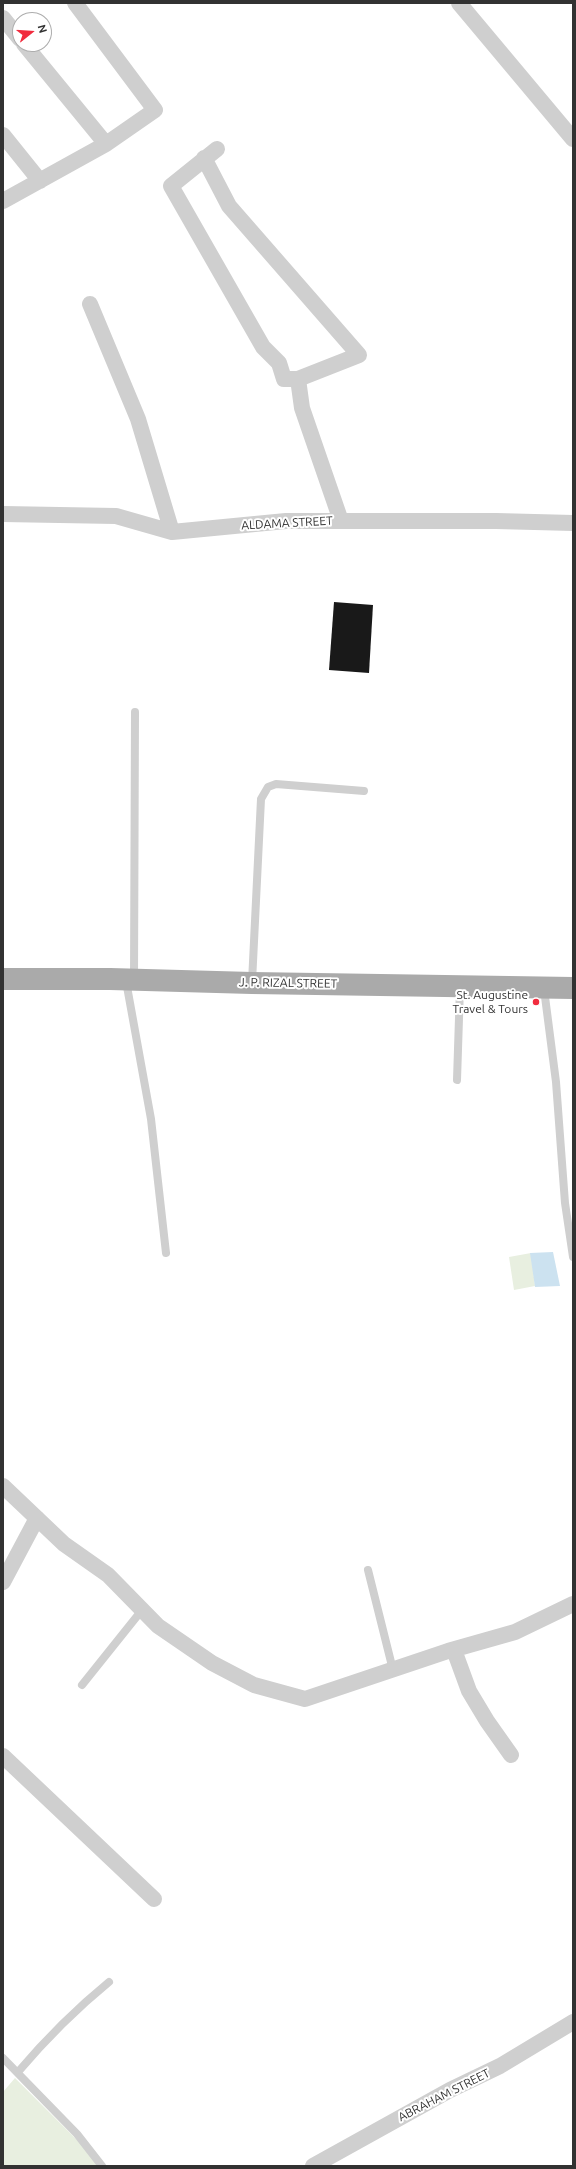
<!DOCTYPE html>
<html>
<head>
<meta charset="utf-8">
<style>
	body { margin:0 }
	#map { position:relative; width:576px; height:2169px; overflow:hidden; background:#fff; font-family:Ubuntu,sans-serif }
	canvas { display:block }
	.frame { position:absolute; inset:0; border:4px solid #323232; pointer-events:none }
	.north { position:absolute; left:12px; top:12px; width:40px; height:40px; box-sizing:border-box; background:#fff; border:1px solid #adadad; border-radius:50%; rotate:73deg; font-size:11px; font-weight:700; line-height:16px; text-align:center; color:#323232 }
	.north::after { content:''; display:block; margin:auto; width:14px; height:18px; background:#f12c3e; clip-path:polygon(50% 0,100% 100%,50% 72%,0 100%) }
</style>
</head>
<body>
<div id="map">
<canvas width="576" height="2169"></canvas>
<div class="frame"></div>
<div class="north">N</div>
</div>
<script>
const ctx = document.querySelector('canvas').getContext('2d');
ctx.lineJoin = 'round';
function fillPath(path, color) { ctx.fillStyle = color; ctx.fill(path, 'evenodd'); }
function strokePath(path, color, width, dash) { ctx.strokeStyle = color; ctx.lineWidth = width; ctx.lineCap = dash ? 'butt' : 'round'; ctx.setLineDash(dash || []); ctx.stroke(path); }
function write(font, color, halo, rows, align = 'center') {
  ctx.font = font + ' Ubuntu,sans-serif'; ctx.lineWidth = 4; ctx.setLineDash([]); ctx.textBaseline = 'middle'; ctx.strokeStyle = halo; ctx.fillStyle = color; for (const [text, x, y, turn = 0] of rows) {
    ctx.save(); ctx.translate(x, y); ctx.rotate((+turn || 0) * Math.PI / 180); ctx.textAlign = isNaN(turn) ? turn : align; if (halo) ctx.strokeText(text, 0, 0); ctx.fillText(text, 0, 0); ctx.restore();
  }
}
fillPath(new Path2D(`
	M531,1253L535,1286L514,1290L509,1257Z
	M15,2078L103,2166H3V2092Z`), '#e8efe0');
fillPath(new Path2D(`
	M553,1252L560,1286L535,1287L530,1253Z`), '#cce2f0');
fillPath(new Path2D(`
	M334,602L373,605L369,673L329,670Z`), '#191919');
strokePath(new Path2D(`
	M134,978L135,712
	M126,981L151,1119L166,1253
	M252,982L261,799L268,787L276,784L364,791
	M544,989L556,1082L565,1203L573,1257
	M457,1080L460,987
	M368,1570L393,1670
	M82,1685L142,1610
	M3,2058L77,2134L102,2166
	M18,2072C46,2039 76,2009 109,1982`), '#cfcfcf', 8);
strokePath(new Path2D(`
	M459,3L573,139
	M3,18L20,39
	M24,44L106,144
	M3,135L40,181
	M217,149L171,186L263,347L279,363L284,379H298L302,408L341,521
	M204,158L229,206L359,355L298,379
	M3,201L106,144L155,110L75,3
	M90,304L138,419L172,532
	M3,514L116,516L172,532L286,521H496L573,523
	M3,1486L64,1544L108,1575L158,1626L212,1663L254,1685L305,1699L448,1651L515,1632L573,1604
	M3,1582L37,1518
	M454,1650L469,1691L487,1721L511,1755
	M3,1756L154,1899
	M313,2166L450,2090L500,2066L573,2022`), '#cfcfcf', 16);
strokePath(new Path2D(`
	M3,979H110L252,983L573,988`), '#aaa', 22);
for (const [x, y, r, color] of [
	[536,1002,4,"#f12c3e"]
]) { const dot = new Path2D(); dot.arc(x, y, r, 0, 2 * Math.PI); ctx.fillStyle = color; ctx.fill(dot); strokePath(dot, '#fff', 1.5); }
write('12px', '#323232', '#fff', [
	["ALDAMA STREET",287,523,-3],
	["J. P. RIZAL STREET",288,983,1],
	["ABRAHAM STREET",444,2095,-27]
]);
write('12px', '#323232', '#fff', [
	["St. Augustine",528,995],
	["Travel & Tours",528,1009]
], 'right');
</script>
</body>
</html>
